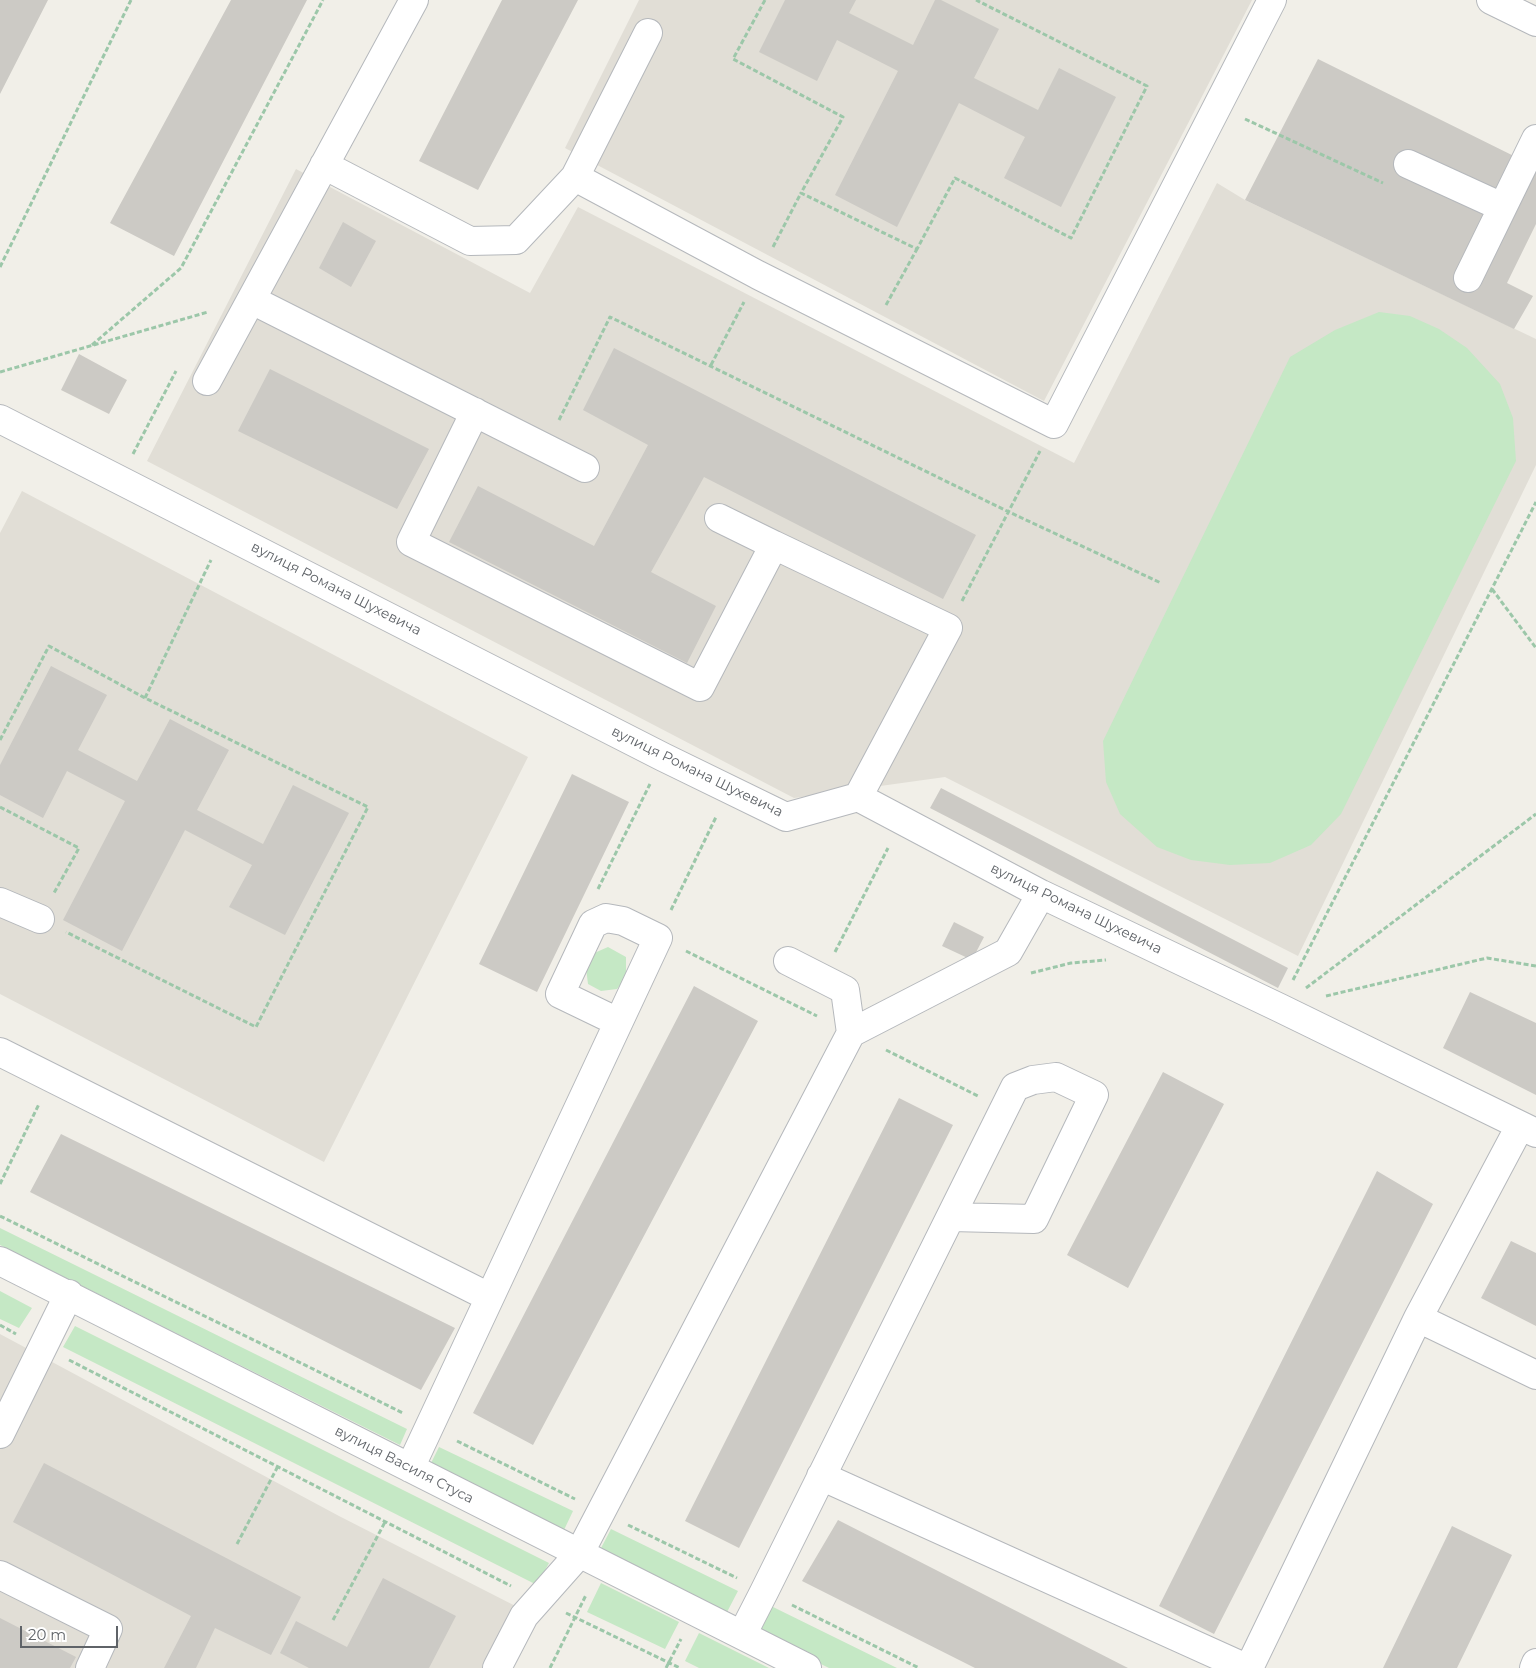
<!DOCTYPE html>
<html>
<head>
<meta charset="utf-8">
<style>
	body { margin:0 }
	#map { position:relative; width:1536px; height:1668px; overflow:hidden; background:#f1efe8; font-family:Montserrat,sans-serif }
	canvas { display:block }
	.scale { position:absolute; left:20px; top:1626px; width:98px; height:22px; box-sizing:border-box; border:2px solid #5f6368; border-top:0; padding-left:6px; font-size:15px; line-height:18px; white-space:nowrap; color:#5f6368; -webkit-text-stroke:4px #fff; paint-order:stroke }
</style>
</head>
<body>
<div id="map">
<canvas width="1536" height="1668"></canvas>
<div class="scale">20 m</div>
</div>
<script>
const ctx = document.querySelector('canvas').getContext('2d');
ctx.lineJoin = 'round';
function fillPath(path, color) { ctx.fillStyle = color; ctx.fill(path, 'evenodd'); }
function strokePath(path, color, width, dash) { ctx.strokeStyle = color; ctx.lineWidth = width; ctx.lineCap = dash ? 'butt' : 'round'; ctx.setLineDash(dash || []); ctx.stroke(path); }
function write(font, color, halo, rows, align = 'center') {
  ctx.font = font + ' Montserrat,sans-serif'; ctx.lineWidth = 4; ctx.setLineDash([]); ctx.textBaseline = 'middle'; ctx.strokeStyle = halo; ctx.fillStyle = color; for (const [text, x, y, turn = 0] of rows) {
    ctx.save(); ctx.translate(x, y); ctx.rotate((+turn || 0) * Math.PI / 180); ctx.textAlign = isNaN(turn) ? turn : align; if (halo) ctx.strokeText(text, 0, 0); ctx.fillText(text, 0, 0); ctx.restore();
  }
}
fillPath(new Path2D(`
	M639,0H1252L1044,401L565,148Z
	M296,169L530,293L578,207L1074,463L1217,183L1245,200L1536,339V465L1298,956L945,777L794,798L147,461Z
	M22,491L528,757L324,1162L0,994V533Z
	M0,1334L339,1516L535,1616L509,1668H0Z`), '#e1ded6');
fillPath(new Path2D(`
	M1379,312L1410,316L1439,329L1467,348L1500,384L1513,418L1516,461L1341,814L1311,845L1270,863L1230,865L1191,860L1157,847L1120,814L1106,782L1103,741L1290,357L1335,330Z
	M608,947L626,957V977L617,989L601,991L588,984L586,968L592,954Z
	M0,1228L407,1429L400,1445L0,1245Z
	M0,1291L32,1308L19,1328L0,1319Z
	M75,1326L549,1563L537,1585L63,1347Z
	M439,1447L573,1511L564,1530L430,1465Z
	M611,1529L738,1591L726,1614L600,1550Z
	M601,1583L679,1622L665,1649L587,1612Z
	M769,1605L897,1668H829L756,1632Z
	M699,1633L769,1668H699L685,1661Z`), '#c5e8c5');
fillPath(new Path2D(`
	M0,0H48L0,94Z
	M231,0H307L174,256L110,223Z
	M502,0H578L478,190L419,161Z
	M785,0H856L849,13L913,45L935,0H941L999,29L974,78L1038,110L1059,68L1116,97L1061,207L1004,178L1025,137L959,103L897,227L835,195L898,71L837,40L817,81L759,52Z
	M1318,59L1536,167V224L1507,283L1533,296L1514,329L1245,200Z
	M343,222L376,241L351,287L319,268Z
	M614,348L976,535L943,599L704,477L651,572L716,606L687,663L449,542L478,486L594,546L648,445L583,410Z
	M79,354L127,380L109,414L61,390Z
	M270,369L429,449L397,509L238,431Z
	M51,666L107,695L78,750L137,781L170,719L229,750L197,810L263,844L293,785L349,813L285,935L229,907L252,865L185,830L122,951L63,920L125,801L67,771L43,818L0,795V765Z
	M572,774L629,802L537,992L479,964Z
	M941,788L1288,968L1278,988L930,808Z
	M954,922L984,937L972,960L942,946Z
	M694,986L758,1021L533,1445L473,1413Z
	M1470,992L1536,1023V1095L1443,1048Z
	M1163,1072L1224,1104L1128,1288L1067,1255Z
	M899,1098L953,1125L739,1548L685,1521Z
	M61,1134L455,1328L421,1390L30,1192Z
	M1377,1171L1433,1204L1214,1634L1159,1606Z
	M1511,1241L1536,1253V1326L1481,1298Z
	M44,1463L301,1597L271,1655L215,1628L196,1668H164L191,1616L13,1522Z
	M838,1520L1128,1668H975L802,1581Z
	M1452,1526L1512,1555L1457,1668H1383Z
	M383,1578L456,1616L429,1668H309L280,1653L296,1621L347,1647Z
	M0,1618L76,1657L70,1668H0Z`), '#cccac5');
const minor = new Path2D(`
	M1491,0L1536,22
	M1408,164L1502,207
	M324,165L470,241L516,240L575,177L758,275L1054,424L1272,0
	M575,177L648,33
	M1468,278L1536,139
	M252,300L585,468
	M207,381L414,0
	M475,412L411,542L700,687L774,545L719,518
	M0,419L663,757L786,817L858,797L1041,894L1280,1008L1536,1133
	M774,545L948,628L858,797
	M0,902L40,919
	M788,961L845,990L851,1033
	M0,1052L489,1297
	M0,1261L807,1668
	M1418,1318L1536,1375
	M0,1434L69,1294
	M410,1468L658,938L623,921L606,918L593,924L560,994L618,1022
	M821,1476L1246,1668
	M0,1575L108,1629L90,1668
	M742,1635L764,1592L1015,1087L1033,1080L1056,1077L1094,1095L1034,1219L951,1217
	M497,1668L524,1616L579,1554L851,1033L1008,952L1041,894
	M1249,1668L1418,1318L1520,1126
	M1534,1668L1536,1663`);
strokePath(minor, '#b5b8bc', 30);
strokePath(new Path2D(`
	M765,0L733,59L843,117L801,193L917,249L955,178L1071,238L1147,86L976,0
	M1245,119L1383,183
	M773,247L801,193
	M0,267L131,0
	M886,305L917,249
	M92,345L181,268L323,0
	M711,365L744,302
	M0,372L208,312
	M559,420L610,317L1009,512L1161,583
	M133,454L176,371
	M1492,589L1536,648
	M962,601L1040,451
	M145,698L211,560
	M0,740L49,646L145,698L368,807L256,1027L66,932
	M0,807L79,848L54,893
	M598,889L650,784
	M671,910L716,817
	M686,951L817,1016
	M835,952L888,848
	M1031,973L1071,963L1106,960
	M1293,980L1536,502
	M1306,988L1536,814
	M1326,996L1487,958L1536,966
	M886,1050L978,1096
	M0,1184L39,1104
	M0,1216L403,1413
	M0,1325L16,1334
	M69,1360L511,1586
	M457,1441L575,1499
	M628,1525L737,1578
	M237,1544L278,1466
	M792,1605L919,1668
	M566,1613L680,1668
	M333,1620L385,1522
	M550,1668L586,1595
	M666,1668L681,1639`), '#9cc7a9', 3, [5, 2.5]);
strokePath(minor, '#fff', 28);
write('14px', '#5f6368', '#fff', [
	["вулиця Романа Шухевича",336,589,27],
	["вулиця Романа Шухевича",697,772,26],
	["вулиця Романа Шухевича",1076,909,26],
	["вулиця Василя Стуса",404,1465,27]
]);
</script>
</body>
</html>
